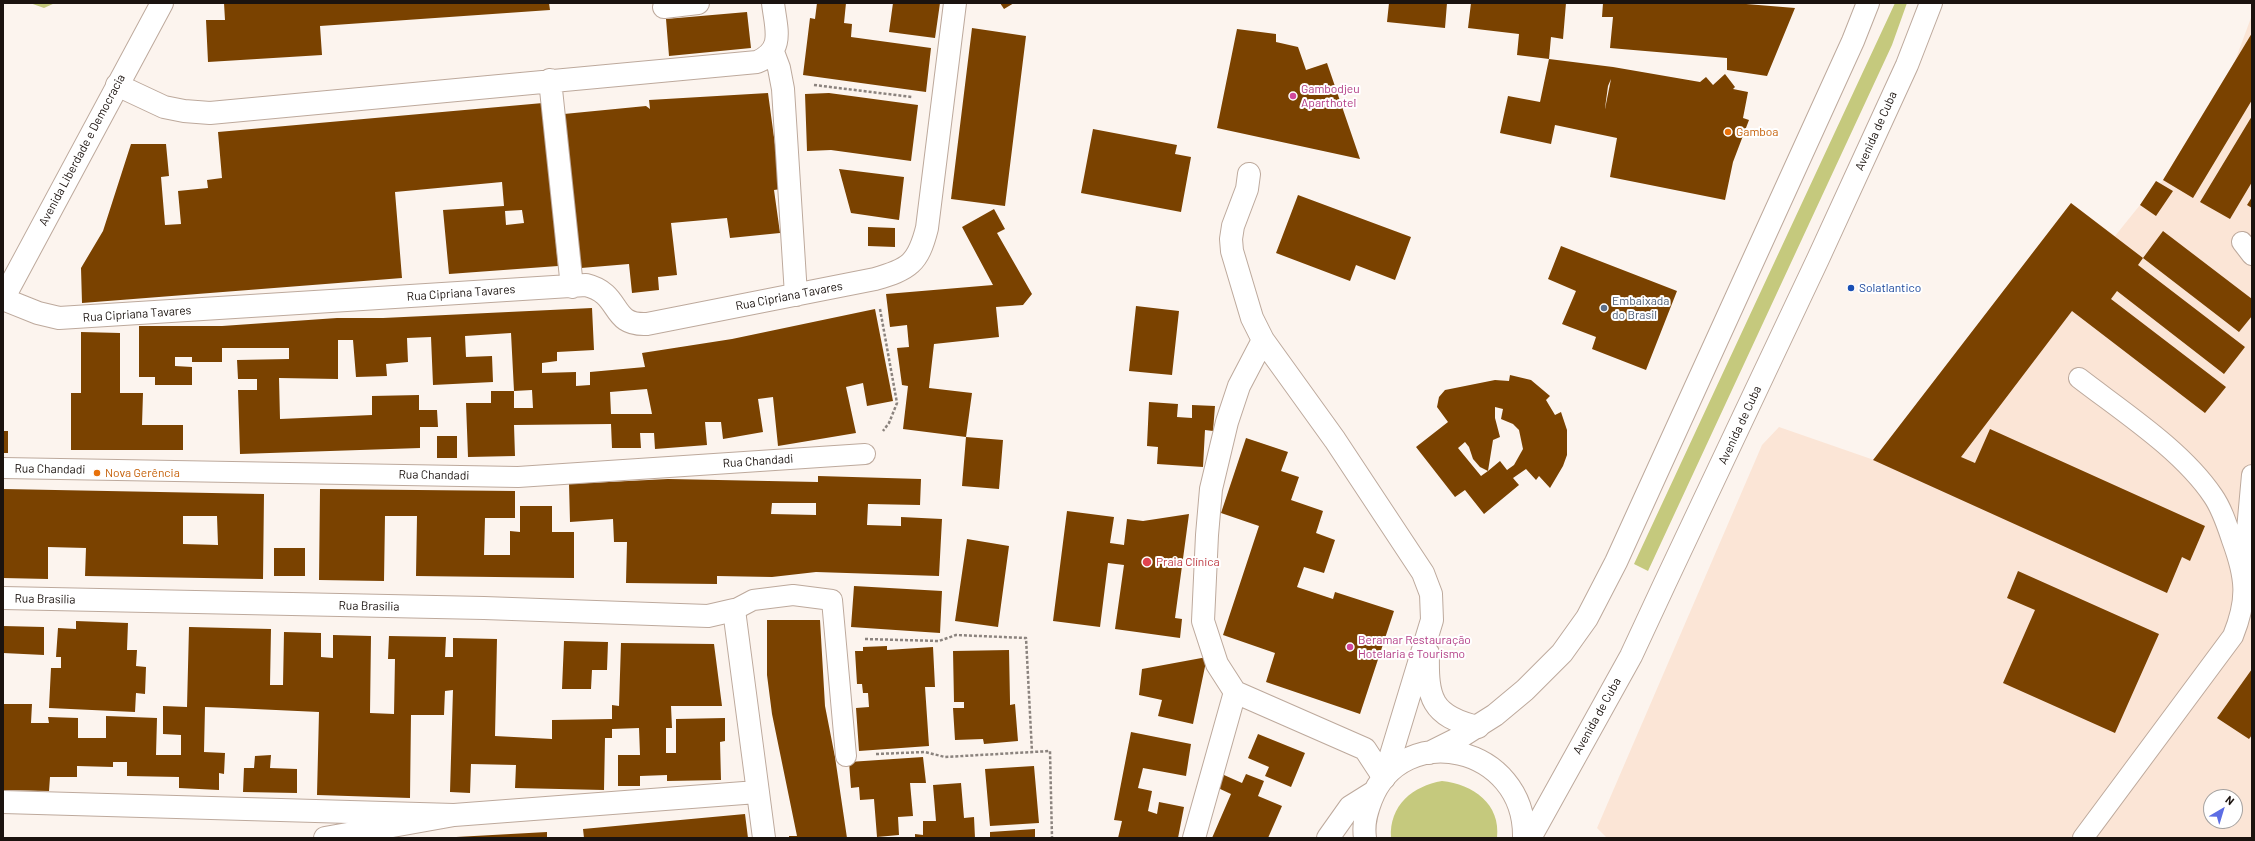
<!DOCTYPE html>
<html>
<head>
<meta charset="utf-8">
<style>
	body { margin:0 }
	#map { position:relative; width:2255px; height:841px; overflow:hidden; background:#fcf4ee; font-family:Barlow,sans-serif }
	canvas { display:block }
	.frame { position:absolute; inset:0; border:4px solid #1b130f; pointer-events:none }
	.north { position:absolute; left:2203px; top:789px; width:40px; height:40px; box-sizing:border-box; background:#fff; border:1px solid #a4a19f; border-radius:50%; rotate:38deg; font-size:11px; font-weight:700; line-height:16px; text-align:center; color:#1b130f }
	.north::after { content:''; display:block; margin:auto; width:14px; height:18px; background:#5c6de4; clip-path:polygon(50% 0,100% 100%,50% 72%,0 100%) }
</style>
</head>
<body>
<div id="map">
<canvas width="2255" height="841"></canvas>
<div class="frame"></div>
<div class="north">N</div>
</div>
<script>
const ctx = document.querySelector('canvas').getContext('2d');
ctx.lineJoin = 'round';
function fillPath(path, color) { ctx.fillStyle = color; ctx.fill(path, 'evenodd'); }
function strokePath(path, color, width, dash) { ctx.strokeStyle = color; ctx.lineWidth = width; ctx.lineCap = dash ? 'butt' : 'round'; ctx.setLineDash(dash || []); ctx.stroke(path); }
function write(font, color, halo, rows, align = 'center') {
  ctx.font = font + ' Barlow,sans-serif'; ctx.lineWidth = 4; ctx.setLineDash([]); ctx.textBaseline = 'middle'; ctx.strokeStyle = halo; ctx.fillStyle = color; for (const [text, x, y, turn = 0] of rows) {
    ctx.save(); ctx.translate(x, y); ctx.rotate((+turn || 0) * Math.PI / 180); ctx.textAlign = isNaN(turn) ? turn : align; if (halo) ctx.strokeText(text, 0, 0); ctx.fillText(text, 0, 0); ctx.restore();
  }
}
fillPath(new Path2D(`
	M2252,15V838H1607L1597,828L1762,445L1779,427L1874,460L2071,203L2115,236L2140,205L2156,181L2161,183L2235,61ZM2211,797H2235V821H2211Z`), '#fbe5d6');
fillPath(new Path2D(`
	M30,3H55L44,8Z
	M1895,3H1907L1892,45L1648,571L1634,564Z
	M1442,781C1473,784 1501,804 1497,838H1391C1389,805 1413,786 1442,781Z`), '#c5c97d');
fillPath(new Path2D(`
	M224,3H549L550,10L320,26L322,55L208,62L206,20H225Z
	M817,3H846L844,23L852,24L851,37L931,48L926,92L803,75L810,18L815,19Z
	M893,3H940L935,38L889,32Z
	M1000,3H1014L1004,9Z
	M1389,3H1447L1445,28L1387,22Z
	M1471,3H1566L1563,39L1551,37L1549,59L1517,55L1519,34L1468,28Z
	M1603,3H1734L1795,8L1767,76L1727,70V58L1610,48L1613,17H1602Z
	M747,12L751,48L669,56L666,19Z
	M972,28L1026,36L1005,206L951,199Z
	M1237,29L1276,34V42L1298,47L1306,70L1327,63L1360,159L1217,128Z
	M2252,33V100L2193,198L2163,180Z
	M1549,59L1613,67L1700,82L1706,77L1713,85L1725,74L1735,87L1733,89L1748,92L1743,118L1749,120L1733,162L1725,200L1610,177L1617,138L1555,125L1551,144L1500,133L1508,96L1540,102ZM1611,79L1605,109V108L1608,86Z
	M768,93L781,189L774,190L780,233L730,238L727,218L671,223L677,275L658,277L659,290L632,293L629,264L581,268L564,114L646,106L650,109L649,100Z
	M829,93L918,105L911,161L831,150L807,151L805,94Z
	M543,103L558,266L449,274L443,210L504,206L502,182L395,192L402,278L82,303L81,268L103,231L131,144H166L169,176L161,177L165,225L181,224L178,191L208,188L207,180L222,178L218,132ZM522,210L524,223L506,225L505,211Z
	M2252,116V182L2230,219L2200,202Z
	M1093,129L1177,145L1175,154L1191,157L1181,212L1081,193Z
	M839,169L904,177L899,220L851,213Z
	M2156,181L2173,191L2156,216L2140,205Z
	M1298,195L1411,237L1395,280L1356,265L1350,281L1276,253Z
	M2252,197V208L2247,205Z
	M2071,203L2143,258L2138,265L2245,347L2224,374L2117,291L2111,299L2226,387L2205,413L2072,311L1961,457L1975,463L1990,429L2205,526L2190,561L2182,557L2167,593L1873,460Z
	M994,209L1005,229L997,233L1032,294L1023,305L996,307L999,337L934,344L929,388L972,393L966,437L1003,440L999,489L962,486L966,437L903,429L908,386L902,385L897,348L909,347L907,325L890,327L886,294L993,285L962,227Z
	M868,227L895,228V247L868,246Z
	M2163,231L2252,299V316L2239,332L2143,258Z
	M1561,246L1677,291L1646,370L1592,349L1596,337L1562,324L1576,291L1548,279Z
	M1136,306L1179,311L1172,375L1129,371Z
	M592,308L594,350L557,352V361L542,363V373L576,372V386L590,385V372L645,367L642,353L732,339L875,309L893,401L867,406L863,383L846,387L856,433L778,446L773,397L758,399L763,432L723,439L721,422H705L707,445L655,449L654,433H640L641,448H612L611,424L514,425L515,456L468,457L466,403H491V391H514V408H533L532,390L514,391L511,333L465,336L466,357L492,356L493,382L433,385L431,337L407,338L408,362L386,364L387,376L356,377L353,340H338V379L279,378L280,419L372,415V396L419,395V410H437L438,427H420V448L240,454L238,390H257V379H238L237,360L289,359V348H222V362H192V357H175V366L192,367V385H155V377H139V326H222L337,318H383ZM647,389L652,414H611L610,392Z
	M81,332L120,333V393H143L142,425H183V450H71V393H81Z
	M1510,375L1531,380L1550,396L1546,400L1555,415L1561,412L1567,430V455L1563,466L1550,488L1539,476L1536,480L1526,469L1513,478L1519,485L1484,514L1465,490L1455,497L1416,447L1448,422L1437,407L1439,397L1445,390L1495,380L1509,381ZM1495,407L1503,409L1501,419L1513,424L1519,430L1523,449L1514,465L1507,470L1500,461L1488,471L1493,440L1500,437L1495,418ZM1465,442L1469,447L1473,459L1480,467L1488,471L1481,476L1458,448Z
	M1149,402L1178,404L1177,417L1192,418V405L1215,406L1213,431L1205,430L1203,467L1157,464L1158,447L1147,446Z
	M3,431H8V453H3Z
	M437,436H457V458H437Z
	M1246,438L1288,452L1281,471L1299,477L1291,500L1323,511L1316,533L1335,540L1324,573L1304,567L1297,587L1333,599L1335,592L1394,611L1360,714L1266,682L1275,653L1223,635L1259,526L1221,513Z
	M818,476L921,479L920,505L868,504L867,525L901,526V517L942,519L939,576L816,572L772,577L717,576V584L626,583L627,542H614L613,519L570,522L569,484L668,479L818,482ZM772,503H816V515L771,514Z
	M3,489L264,494L263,579L85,576L86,548L48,547V579L3,578ZM183,516H217L218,545L183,544Z
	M320,489L515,491V518H485L484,555H510V531L520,532V506H552V532H574V578L416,576L417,516H385L384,581L319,580Z
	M1067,511L1114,517L1110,543L1124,545L1127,519L1143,521L1189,514L1175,618L1182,619L1180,638L1115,629L1124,565L1108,563L1100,627L1053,621Z
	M967,539L1009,546L998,627L955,621Z
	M274,548H305V576H274Z
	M2018,571L2159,634L2115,733L2003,683L2035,610L2007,598Z
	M854,586L942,591L940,633L851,627Z
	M767,620H820L825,706L835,757L847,838H789V836H797L772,714L767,675Z
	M76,621L128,623L127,650H137L136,666L146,667L145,694L136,693L135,712L49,708L51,668H61V657H56L58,628L76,629Z
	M3,626L44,627V655L3,653Z
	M189,627L271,629L270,685H283L284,632L321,633V657L333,658V635L371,636L370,713L394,714L395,659H388L389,636L446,637L445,657H453V638L497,639L495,736L552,739V720L612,719V705L619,706L621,643L714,644L722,706H671L672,728H666V753H676V719L725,718V741L720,742L721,780L667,781V775L640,776V786H618V755H640L639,728L612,729V738H605L604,790L515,788L516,765L471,764L470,793L450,792L453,690L445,691L444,715H411L410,798L317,795L319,712L233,708L205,707L204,752L225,753L224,774L219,773V790L179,788V777L127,776V762H113V767L77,766V777H50L49,791L3,790V704H32L31,723H49L48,717L78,718V738H106V716L157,718L156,755H181V735L163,734V706L187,707Z
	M564,641L608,642L607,670H592L591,689H562Z
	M887,646V650L933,647L935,687H925L929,746L859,751L856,708L869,707L868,693H863L862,684H857L855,651H863V647Z
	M1009,650L1010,701V705L1015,704L1018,741L984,744L983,739L955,740L953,708H964V702H954L953,651Z
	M1207,657L1193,724L1158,716L1162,700L1139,695L1142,669Z
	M2252,669V735L2249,739L2217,718Z
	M1131,732L1191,744L1186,776L1143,768L1138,788L1152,791L1148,811L1157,814L1159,802L1184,807L1178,838H1118L1122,821L1114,820Z
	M1258,734L1305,753L1291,787L1265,776L1269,767L1248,758Z
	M271,755L270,768L297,769V793L243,792L244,768H254L255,756Z
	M923,757L926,783H910L913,816L898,817L899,835L877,837L874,799L860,800L859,787L851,788L849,762Z
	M1034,766L1039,823L990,826L985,769Z
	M1246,774L1264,781L1258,796L1282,806L1268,838H1212L1231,794L1218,788L1224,775L1242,783Z
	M961,783L964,818L974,817L975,838H915V834L923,835V821H936L933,785Z
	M745,814L748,838H584L583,829Z
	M1035,829V838H990V832Z
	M547,832V838H456V837Z`), '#7a4200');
const service = new Path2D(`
	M2242,242L2252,255
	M2079,378C2123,412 2182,450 2213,496C2222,509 2227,525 2232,540C2246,578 2248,599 2233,636L2083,838
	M3,468L518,477L865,454
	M2244,563L2252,475
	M734,610L753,600L793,595L832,600L846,756`);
const minor = new Path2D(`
	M664,7L698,3
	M773,52L779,68L783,89L796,295
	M550,80L572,287
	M117,85L164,107L184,111L210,113L757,62C785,50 776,29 773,3
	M1249,174L1247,189L1233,226L1231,239L1232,251L1252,318L1263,340L1335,440L1423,573L1431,594L1432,620L1384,778
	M3,299L38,313L59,318L586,285C623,294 609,326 647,324L875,279C909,269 918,264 927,228L955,3
	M3,598L484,608L708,616L734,610L764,838
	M1428,653C1427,698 1431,716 1478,727
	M1235,692L1365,749L1384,778
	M3,802L454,815
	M325,838L454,815L757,792
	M1194,838L1235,692L1217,664L1203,621L1207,535L1211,489L1227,422L1239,386L1263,340`);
const tertiary = new Path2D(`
	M3,299L162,3
	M1429,753L1457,739L1495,715L1525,690L1562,653L1587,618L1616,562L1853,41L1868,3
	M1328,838L1350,807L1374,792
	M1365,838C1363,824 1366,813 1371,800C1402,719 1526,745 1524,838
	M1530,838L1631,656L1665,583L1818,259L1907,65L1931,3`);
strokePath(service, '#bda99c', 22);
strokePath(minor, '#bda99c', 24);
strokePath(tertiary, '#bda99c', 24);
strokePath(new Path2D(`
	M814,85L912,97
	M880,309L897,403L889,423L883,431
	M865,639L939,641L956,635L1026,638L1032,752
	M876,754L925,752L945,757L1050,751L1052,838`), '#8b837e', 2.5, [3, 2]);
strokePath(service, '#fff', 20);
strokePath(minor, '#fff', 22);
strokePath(tertiary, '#fff', 22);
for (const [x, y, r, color] of [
	[1293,96,4,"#d1479c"],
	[1728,132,4,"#e8710a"],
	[1851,288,4,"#1a4fb4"],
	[1604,308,4,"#5c6f8a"],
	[97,473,4,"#e8710a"],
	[1147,562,5,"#e0444e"],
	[1350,647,4,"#d1479c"]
]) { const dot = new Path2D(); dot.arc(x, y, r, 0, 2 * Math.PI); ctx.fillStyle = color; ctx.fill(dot); strokePath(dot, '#fff', 1.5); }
write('12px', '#b23c85', '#fff', [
	["Gambodjeu",1301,89],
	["Aparthotel",1301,103],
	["Beramar Restauração",1358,640],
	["Hotelaria e Tourismo",1358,654]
], 'left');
write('12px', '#1b130f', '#fff', [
	["Avenida de Cuba",1876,131,-66],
	["Avenida Liberdade e Democracia",82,150,-62],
	["Rua Cipriana Tavares",461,293,-4],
	["Rua Cipriana Tavares",789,296,-11],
	["Rua Cipriana Tavares",137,314,-4],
	["Avenida de Cuba",1740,425,-65],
	["Rua Chandadi",758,461,-4],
	["Rua Chandadi",50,469,1],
	["Rua Chandadi",434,475,1],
	["Rua Brasilia",45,599,1],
	["Rua Brasilia",369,606,1],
	["Avenida de Cuba",1597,716,-61]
]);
write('12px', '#c56008', '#fff', [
	["Gamboa",1736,132],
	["Nova Gerência",105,473]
], 'left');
write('12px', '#164399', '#fff', [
	["Solatlantico",1859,288]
], 'left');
write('12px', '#4e5e75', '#fff', [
	["Embaixada",1612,301],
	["do Brasil",1612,315]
], 'left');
write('12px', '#be3a42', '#fff', [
	["Praia Clínica",1156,562]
], 'left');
</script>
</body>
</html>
